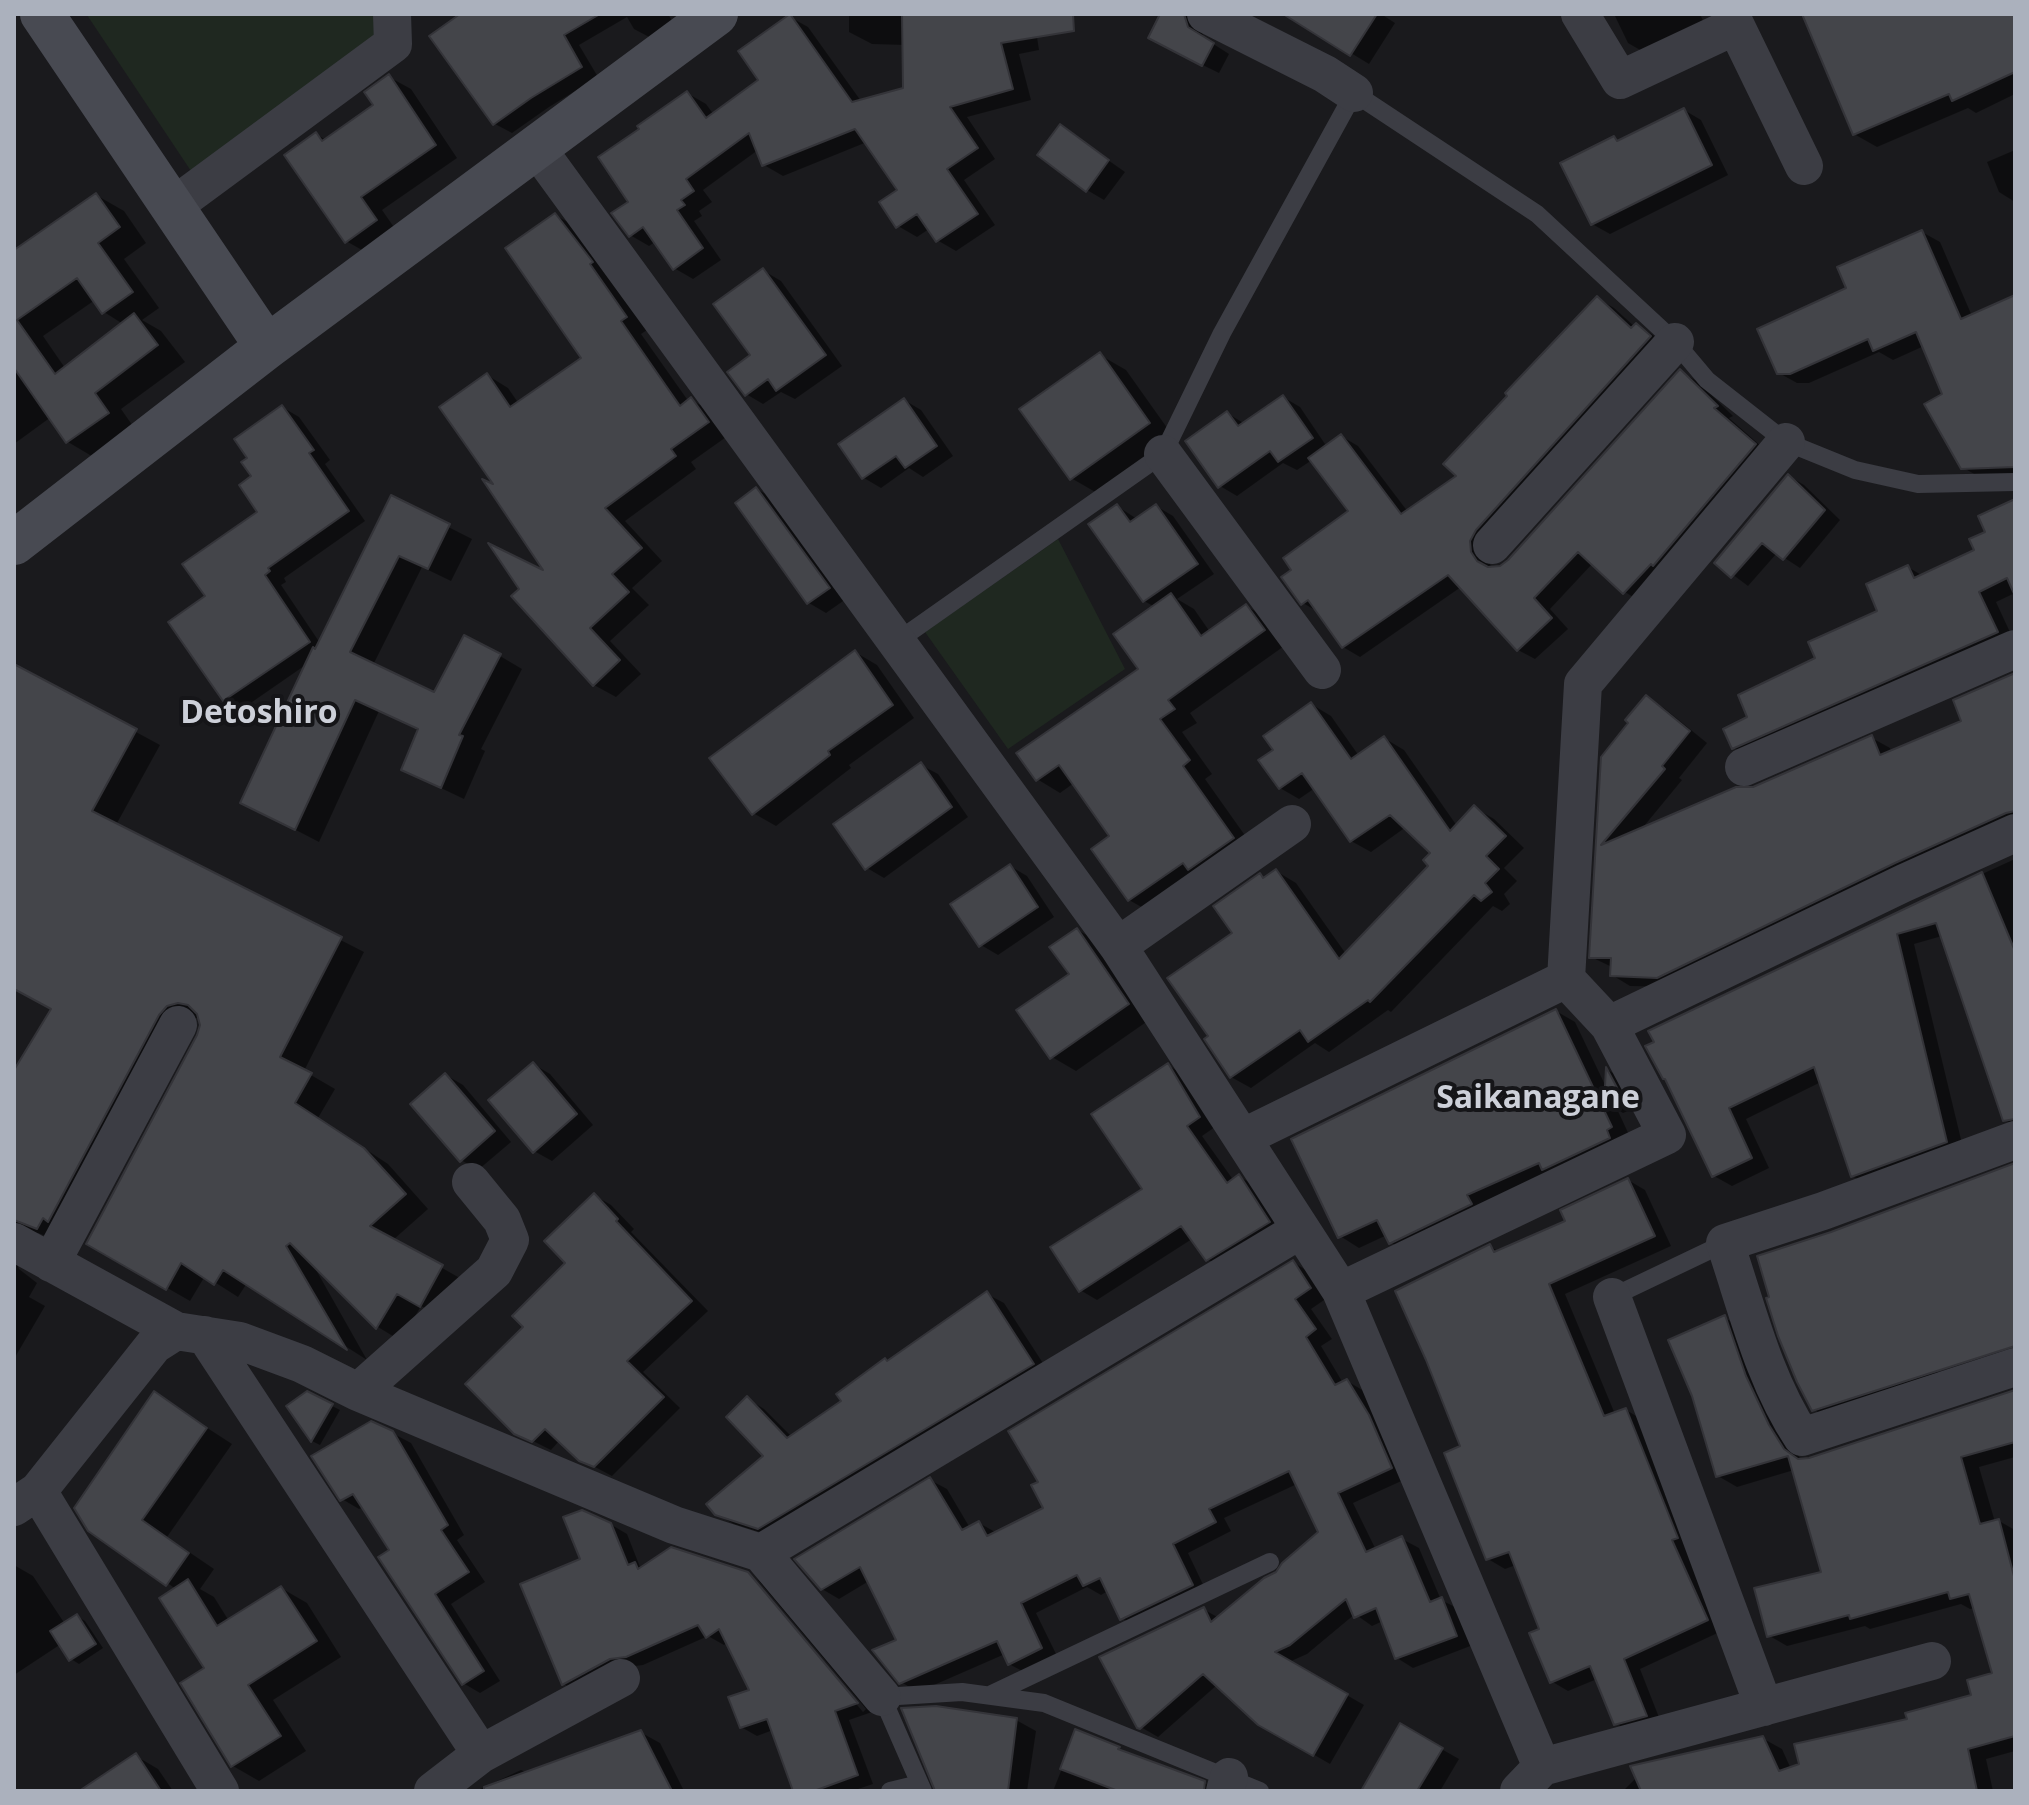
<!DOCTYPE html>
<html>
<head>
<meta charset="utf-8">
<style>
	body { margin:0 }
	#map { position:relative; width:2029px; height:1805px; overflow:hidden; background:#1a1a1d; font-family:"Open Sans",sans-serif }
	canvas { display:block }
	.frame { position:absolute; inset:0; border:16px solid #abb1bd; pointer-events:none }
</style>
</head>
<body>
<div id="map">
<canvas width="2029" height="1805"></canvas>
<div class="frame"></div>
</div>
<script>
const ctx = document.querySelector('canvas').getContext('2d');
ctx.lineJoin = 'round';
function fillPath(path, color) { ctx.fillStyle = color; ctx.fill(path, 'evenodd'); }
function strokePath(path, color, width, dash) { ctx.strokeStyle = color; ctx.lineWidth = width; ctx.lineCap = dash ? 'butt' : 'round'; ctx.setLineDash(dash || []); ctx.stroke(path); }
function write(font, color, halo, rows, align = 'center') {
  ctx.font = font + ' "Open Sans",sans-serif'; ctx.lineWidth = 8; ctx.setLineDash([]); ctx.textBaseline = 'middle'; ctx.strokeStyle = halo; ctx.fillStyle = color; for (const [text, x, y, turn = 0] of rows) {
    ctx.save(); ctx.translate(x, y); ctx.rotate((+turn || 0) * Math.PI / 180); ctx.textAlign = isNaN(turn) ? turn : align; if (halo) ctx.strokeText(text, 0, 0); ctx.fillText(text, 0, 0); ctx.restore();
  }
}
fillPath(new Path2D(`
	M89,14H381L384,41L195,177L87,15Z
	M1058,539L1125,669L1008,749L925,632Z`), '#1f2820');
fillPath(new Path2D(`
	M464,14H668L674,24L651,38L634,29L627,17L579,45L598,77L549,107L512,133L495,124Z
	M849,14H1028L1034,18L1039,50L1019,54L1031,100L967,117L995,159L964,180L995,225L956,251L937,240L929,229L917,237L898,226L900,191L867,142L783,176L764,165L758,150L703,190L712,202L699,211L702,216L694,221L721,260L693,279L674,268L655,242L649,246L630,235V202L687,93L706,104L714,115L761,80L790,17L808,27L861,101L905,90V45L872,44L849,32Z
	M1160,14H1202L1200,26L1204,38L1229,54L1219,73L1166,47Z
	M1312,14H1381L1395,23L1369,64L1305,25Z
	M1614,14H1700L1708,32L1654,58L1628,43Z
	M1804,14H2015V94L1976,113L1968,108L1877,147L1854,134Z
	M389,77L411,89L457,158L382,210L398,233L369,254L346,241L316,134L326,140L376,105Z
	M1684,110L1701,120L1728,175L1610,234L1592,224L1614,138L1620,141Z
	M1061,127L1125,172L1104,200L1087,190Z
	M2015,150V202L1999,192L1987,162Z
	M96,195L124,211L146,243L124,259L159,308L142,320L161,331L185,362L121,409L135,429L95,458L68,442L51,417L14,444V251ZM95,300L104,312L123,324L65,368L43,336Z
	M555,215L577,227L647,330L641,334L689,402L691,400L713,412L729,435L691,462L696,469L625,521L662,561L632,588L649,605L610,641L641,674L616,697L594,685L549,575L499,489L487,375L508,388L519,404L584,359Z
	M1922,232L1940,242L1972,316L2015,298V477L1981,478L1962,467L1945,395L1924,346L1893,360L1879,352L1809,383H1797L1779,373L1849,290Z
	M764,271L781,281L842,366L795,399L781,392L763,404L746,394Z
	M1597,298L1614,308L1635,327L1637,325L1653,335L1666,347L1487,551L1491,568H1500L1510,561L1680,372L1697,381L1733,416L1729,418L1771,455L1641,602L1625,592L1593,563L1550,609L1568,629L1535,659L1518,650L1461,587L1360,657L1343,647L1320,613L1303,603L1351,512L1312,460L1297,470L1283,463L1237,496L1220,486L1227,413L1245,424L1283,397L1300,407L1327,447L1341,436L1358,446L1408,512L1459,477Z
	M1100,355L1126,370L1175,439L1097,493L1071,478Z
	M904,400L921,410L953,456L923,477L909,468L881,488L864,478Z
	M282,407L299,417L330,460L325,464L365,521L284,578L286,582L281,585L320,643L391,498L472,539L451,581L422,567L373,665L435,695L500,656L522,669L481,749L485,751L464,799L403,770L420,731L379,711L319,842L242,802L307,664L242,709L224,700L208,596L260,512L254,477Z
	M1789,476L1804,485L1840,520L1800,568L1777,553L1748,586L1716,562Z
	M757,489L774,499L846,599L826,613L809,603Z
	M2015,501V593L1996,602L2015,643L1752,758L1734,748L1750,718L1818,659L1880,612L1908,567L1923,576L1977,551Z
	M1117,506L1137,519L1156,506L1173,516L1214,574L1177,599L1194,609L1210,632L1246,606L1269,619L1287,644L1190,713L1197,723L1182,732L1212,774L1205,779L1256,851L1152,913L1129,900L1111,837L1074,783L1060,793L1037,779L1141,670L1155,607L1144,601Z
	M855,652L877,665L914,718L849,765L851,768L776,826L753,813Z
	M14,666L160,745L116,825L364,952L304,1071L335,1089L318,1118L388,1164L428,1209L393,1240L465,1281L445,1318L421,1306L401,1341L378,1327L311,1261L367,1360L247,1283L238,1297L205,1276L190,1301L89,1243L200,1035L202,1023L200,1017L190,1020L61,1242L38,1233L26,1237L15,1256L19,1269L37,1283L29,1297L45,1306L14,1359V1074L53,1009L14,988Z
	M2015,675V827L1676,987L1630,986L1612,975V967L1591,957L1603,758L1647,698L1664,708L1707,743L1679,778L1682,780L1640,831L1753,789L1872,738L1890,748L1892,753L1964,722Z
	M1311,704L1331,716L1359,756L1384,738L1404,750L1457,826L1475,808L1494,819L1524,848L1504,868L1517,881L1504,894L1510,904L1502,911L1493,906L1391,1012L1388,1010L1329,1052L1315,1043L1251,1088L1231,1077L1211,1037L1235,933L1260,876L1265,879L1276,871L1296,883L1346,954L1431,866L1433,853L1406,827L1371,852L1351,841L1315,788L1299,799L1280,788L1275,751Z
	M921,765L938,774L968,817L884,878L867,868Z
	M2015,859V1126L2005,1120L1942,936L1914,944L1964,1152L1870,1186L1852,1176L1821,1082L1746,1119L1769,1168L1732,1186L1714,1176L1668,1080L1914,905Z
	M1010,866L1027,876L1054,917L998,955L981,945Z
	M1078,930L1102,944L1152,1018L1076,1071L1052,1057L1071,974Z
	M1556,1011L1575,1022L1607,1089L1608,1070L1623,1079L1638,1107L1623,1113L1617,1109L1631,1139L1410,1254L1390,1242L1387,1235L1359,1248L1340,1236Z
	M533,1064L550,1074L593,1125L552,1161L534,1151Z
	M1168,1065L1184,1075L1215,1127L1202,1136L1234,1181L1240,1177L1256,1186L1286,1232L1224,1269L1207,1259L1192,1239L1097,1300L1080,1290L1145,1190Z
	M446,1075L463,1085L511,1142L478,1170L461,1160Z
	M2015,1166V1305L1922,1332L1933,1373L1937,1372L1952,1380L1831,1420L1813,1409L1831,1234Z
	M1628,1180L1645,1190L1671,1246L1565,1294L1615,1414L1626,1410L1643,1420L1724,1630L1640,1669L1662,1725L1632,1733L1615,1723L1597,1679L1568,1691L1551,1681L1542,1630L1516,1565L1505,1569L1488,1559L1463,1447L1490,1246L1499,1252L1568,1222Z
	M594,1195L611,1205L634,1229L631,1232L708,1311L643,1372L680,1408L612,1476L580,1459L560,1440L551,1450L515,1432L526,1327L568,1263Z
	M1293,1262L1309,1272L1327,1298L1311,1309L1332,1339L1321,1346L1343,1383L1347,1381L1364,1391L1408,1478L1353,1503L1376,1550L1402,1539L1419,1548L1441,1600L1459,1609L1473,1645L1413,1668L1397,1658L1383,1621L1372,1626L1355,1614L1307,1654L1289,1662L1364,1705L1330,1764L1259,1723L1217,1685L1158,1737L1139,1726L1203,1609L1219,1618L1277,1574L1321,1533L1297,1484L1224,1518L1231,1531L1188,1553L1208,1595L1138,1628L1122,1618L1108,1591L1101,1595L1087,1587L1036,1613L1058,1658L1026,1673L1009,1664L1005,1654L918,1692L901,1682L899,1640L869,1581L839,1599L822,1589L930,1480L947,1489L970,1528L979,1523L997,1533L1045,1508Z
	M987,1294L1004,1303L1050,1374L776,1537L734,1524L716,1514L766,1456L748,1399L764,1409L792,1437L844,1401L889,1363Z
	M1725,1318L1744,1329L1788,1438L1801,1460L2015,1392V1457L1979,1467L1995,1522L1999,1521L2015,1530V1751L1986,1759L1993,1791H1623L1637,1777L1762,1738L1782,1749L1791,1769L1974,1697L1994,1674L1975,1608L1970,1609L1961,1604L1870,1629L1865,1626L1787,1646L1768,1635L1823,1573L1794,1470L1737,1487L1718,1476Z
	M155,1394L232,1444L167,1537L214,1569L200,1589L214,1597L229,1621L281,1588L307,1603L341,1657L273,1700L306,1751L259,1781L233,1766L207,1669L176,1589L90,1530Z
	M289,1406H332L340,1410L320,1445L312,1441Z
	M392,1433L411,1443L464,1535L457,1540L485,1582L451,1604L500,1681L480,1693L463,1683L392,1550L364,1507L359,1509L342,1499Z
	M610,1524L627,1534L640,1567L643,1569L749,1576L863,1712L866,1709L757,1579L764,1584L872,1712L849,1720L873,1784L852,1791H796L773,1730L757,1736L741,1727L752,1691L728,1642L724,1645L708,1636L643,1665L627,1667L579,1693L564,1684L582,1560Z
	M14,1565L33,1576L65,1624L77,1616L85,1621L103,1648L79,1664L71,1659L61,1644L14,1675Z
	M1016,1720L1036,1731L1027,1791H936Z
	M1401,1726L1459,1759L1440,1791H1384Z
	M1077,1731L1204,1783L1217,1791H1053Z
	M640,1732L660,1743L684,1791H476L521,1770L528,1773Z
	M136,1756L158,1769L173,1791H83Z`), '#0007');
const building = new Path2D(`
	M460,14H600L564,35L582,67L531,98L493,125L429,36Z
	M790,14L852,102L903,88L902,14H1073L1074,31L1001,43L1013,89L950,107L978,148L947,169L978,214L936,242L917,214L896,228L879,202L897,190L855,129L762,166L749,133L686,179L694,191L681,200L685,205L677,210L703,248L673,270L643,227L629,237L611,213L628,202L598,157L639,129L637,126L687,91L706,118L758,80L738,51Z
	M1160,14H1184L1188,27L1214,43L1202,66L1148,38Z
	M1283,14H1377L1350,56Z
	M1802,14H2015V72L1952,101L1949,94L1853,135Z
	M389,74L436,145L361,197L377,220L345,243L284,155L316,132L322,141L373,105L364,92Z
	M1684,108L1712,165L1591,225L1560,163L1614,136L1617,141Z
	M1060,124L1109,160L1086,192L1037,155Z
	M96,193L120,227L98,243L133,292L102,314L77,278L17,320L55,374L134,313L158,345L95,393L109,413L66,443L14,368V250Z
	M555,213L593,262L590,264L627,317L621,321L680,406L691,397L709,422L671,449L676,456L605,508L642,548L612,574L629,592L590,628L620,660L593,686L511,596L519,589L488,543L543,570L482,479L493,484L439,407L487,373L510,407L581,358L505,248Z
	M1922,230L1961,319L2015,295V467L1961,469L1924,404L1942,394L1916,332L1873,351L1868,339L1790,374H1777L1757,329L1846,288L1837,267Z
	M763,268L826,355L776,391L768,379L745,396L727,372L750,355L713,304Z
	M1597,296L1631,328L1636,323L1651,336L1476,530L1470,541L1471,552L1477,561L1488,567L1500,566L1508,560L1680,369L1718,406L1714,408L1756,444L1653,566L1651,564L1623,594L1578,552L1534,598L1552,618L1517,651L1448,575L1342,648L1308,600L1301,605L1281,577L1291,570L1283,558L1348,511L1308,458L1341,434L1401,514L1456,476L1443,464L1507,396L1505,393Z
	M1100,352L1150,423L1070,480L1019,409Z
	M1283,395L1313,438L1278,462L1270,451L1218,488L1185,441L1227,411L1238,426Z
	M904,398L937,446L905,468L896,456L862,479L838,444Z
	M282,405L314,450L309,453L349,511L268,568L270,571L265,575L310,642L223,701L168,622L205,596L182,564L257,512L239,485L251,476L241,462L247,458L234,439Z
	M1788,474L1825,510L1783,560L1762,543L1731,578L1714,563Z
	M756,487L830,588L807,604L735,503Z
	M391,495L450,524L428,569L399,556L350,652L434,692L464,635L501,654L459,735L463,736L441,788L401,770L418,729L355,700L295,830L240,803L313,647L315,649Z
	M2015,499V596L2007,578L1979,592L1998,632L1732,749L1723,729L1747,717L1738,695L1815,658L1808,642L1877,611L1866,584L1908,565L1914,578L1974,550L1969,539L1985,532L1978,516Z
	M1117,504L1130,522L1156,504L1198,564L1143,602L1088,524Z
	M1171,593L1201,636L1246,604L1265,630L1168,700L1175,709L1160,719L1190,760L1183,766L1234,838L1188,870L1183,863L1128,901L1091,849L1109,836L1059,765L1036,781L1016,753L1138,669L1113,634Z
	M855,650L893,705L828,751L830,755L752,815L709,758Z
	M14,664L137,729L92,811L342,937L280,1057L312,1073L295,1103L364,1148L406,1194L370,1226L443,1265L420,1307L397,1294L376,1329L290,1243L286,1246L347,1350L223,1270L214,1285L181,1263L166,1290L86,1244L197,1035L200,1025L197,1014L188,1005L178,1003L167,1006L159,1015L48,1222L43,1218L37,1229L14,1220V1070L51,1009L14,989Z
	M2015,673V811L2006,813L1895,863L1657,978L1610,976L1611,958H1589L1601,757L1628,723L1625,720L1646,695L1690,731L1662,766L1665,769L1601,845L1736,787H1753L1872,735L1880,755L1961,721L1953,700Z
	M1311,702L1351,759L1384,736L1450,831L1474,805L1506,836L1486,856L1499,869L1485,883L1492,892L1481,901L1474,895L1370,1002L1368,1000L1308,1042L1300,1030L1230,1078L1204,1039L1208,1036L1167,978L1232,933L1213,906L1260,873L1263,878L1276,869L1339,959L1428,866L1423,860L1430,853L1390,815L1350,842L1302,773L1279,789L1258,760L1273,750L1263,736Z
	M921,762L952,807L865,870L833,824Z
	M1010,864L1038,907L979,947L950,904Z
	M1982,872L2015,951V1119L2003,1121L1936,923L1897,934L1947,1142L1851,1177L1814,1067L1729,1108L1752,1158L1712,1177L1665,1079H1663L1645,1046L1654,1042L1648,1031Z
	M1077,928L1129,1004L1050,1059L1016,1010L1069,974L1049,947Z
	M1556,1009L1612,1127L1607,1130L1610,1138L1542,1170L1539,1163L1467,1195L1472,1204L1389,1244L1377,1220L1338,1238L1291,1139Z
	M533,1062L577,1114L533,1153L488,1100Z
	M1168,1063L1200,1117L1187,1126L1227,1183L1239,1174L1270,1222L1206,1261L1181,1226L1079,1292L1050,1247L1142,1189L1091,1114Z
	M1606,1067L1622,1097L1604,1105Z
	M445,1073L495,1131L460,1162L410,1104Z
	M2015,1163V1346L1812,1411L1797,1382L1778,1336L1766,1298L1769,1297L1757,1256L1831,1232Z
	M1628,1178L1655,1236L1549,1284L1604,1416L1626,1408L1678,1538L1672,1540L1708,1620L1624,1659L1647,1716L1614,1725L1590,1666L1550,1683L1529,1633L1539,1629L1509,1552L1486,1560L1444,1453L1460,1446L1426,1360L1395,1291L1490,1244L1494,1252L1565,1221L1560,1210Z
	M594,1193L618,1219L616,1221L692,1301L627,1361L664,1397L594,1467L579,1461L545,1429L532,1442L514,1434L465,1384L523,1327L512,1316L565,1263L544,1241Z
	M1293,1260L1311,1288L1295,1299L1316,1329L1306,1337L1335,1385L1347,1379L1369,1415L1392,1468L1338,1493L1366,1552L1402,1536L1430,1602L1442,1597L1457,1636L1395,1659L1376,1608L1354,1618L1346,1599L1290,1645L1275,1652L1348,1694L1313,1756L1258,1725L1203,1674L1140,1729L1137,1728L1099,1657L1204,1607L1211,1622L1264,1578L1276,1572L1282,1563L1318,1532L1289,1471L1209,1509L1216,1522L1173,1544L1193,1585L1120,1620L1100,1578L1083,1586L1077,1575L1021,1603L1042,1648L1008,1665L997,1641L899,1684L872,1650L896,1640L860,1567L821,1590L794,1559L930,1477L962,1530L979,1521L987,1536L1043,1508L1031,1485L1038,1482L1008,1431Z
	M987,1291L1034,1364L758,1529L715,1515L706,1504L763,1456L726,1417L747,1396L787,1438L841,1401L836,1394L885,1358L887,1361Z
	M1725,1315L1746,1376L1769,1425L1784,1449L1798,1459L1809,1458L2015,1390V1442L1961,1457L1980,1524L1999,1519L2015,1580V1736L1968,1749L1977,1791H1641L1630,1766L1763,1736L1779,1771L1799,1764L1794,1744L1907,1719L1905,1713L1971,1695L1967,1680L1992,1673L1969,1594L1950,1599L1948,1592L1850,1619L1849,1615L1767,1637L1754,1588L1821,1572L1788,1456L1716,1477L1692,1396L1668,1340Z
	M154,1391L207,1428L142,1520L189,1553L166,1586L88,1531L74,1508Z
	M307,1391L333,1404L311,1442L286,1406Z
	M371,1421L393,1431L448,1525L441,1530L469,1572L435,1594L484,1671L462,1685L378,1557L389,1550L353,1494L340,1501L311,1456Z
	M582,1510L611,1523L628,1565L635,1562L638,1569L671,1547L748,1572L858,1703L835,1711L858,1775L814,1791H793L767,1719L740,1728L728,1697L749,1690L719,1629L706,1638L698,1625L626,1657L610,1659L562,1685L520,1584L580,1559L563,1517Z
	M188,1579L217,1626L281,1586L317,1641L248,1685L281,1736L231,1767L180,1683L204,1668L159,1598Z
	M77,1614L96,1644L69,1661L50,1631Z
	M936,1706L1017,1718L1008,1791H935L901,1708Z
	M1400,1723L1443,1748L1417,1791H1361Z
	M1075,1729L1120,1747L1118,1749L1205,1781L1204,1791H1118L1060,1769Z
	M641,1730L672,1791H484V1787Z
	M136,1753L161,1791H79Z`);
fillPath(building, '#44454a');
strokePath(building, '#343439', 2);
strokePath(new Path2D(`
	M896,642L1163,454L1222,333L1354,93L1537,214L1675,342L1707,380L1786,442L1855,470L1918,484L2015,482
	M1612,1297L1725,1243
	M990,1695L1270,1562
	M890,1791L919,1784
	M923,1791L882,1697L962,1692L1044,1703L1260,1791`), '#3c3d44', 18);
strokePath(new Path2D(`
	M1206,14L1325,74L1354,93
	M1580,14L1620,80L1735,26
	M1730,14L1804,166
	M536,147L1118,946L1341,1291L1542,1767
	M172,207L393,44L392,14
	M1163,454L1322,670
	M1492,545L1675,342
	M1744,767L2015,649
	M1118,946L1292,824
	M1566,979L1583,684L1786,442
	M1609,1025L1904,883L2015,833
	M1242,1138L1566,979L1609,1025L1667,1135L1341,1291
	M2015,1140L1823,1211L1725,1243C1747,1308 1764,1380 1802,1437L2015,1367
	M14,1242L176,1331L240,1341L302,1364L358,1392L674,1525L761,1553L882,1697
	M51,1263L178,1025
	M1612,1297L1764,1707
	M205,1335L481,1754L433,1791
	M358,1392L494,1271L510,1240L502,1220L471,1182
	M38,1491L220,1791
	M14,1507L38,1491L154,1345L176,1331
	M761,1553L1300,1230
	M481,1754L621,1678
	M1225,1791L1229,1777
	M1519,1791L1542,1767L1932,1661`), '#3c3d44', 38);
strokePath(new Path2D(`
	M42,14L267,347
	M14,543L267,347L716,14`), '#484a52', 44);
write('bold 32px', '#cdd0d9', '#151518', [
	["Detoshiro",259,714],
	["Saikanagane",1538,1099]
]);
</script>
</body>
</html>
